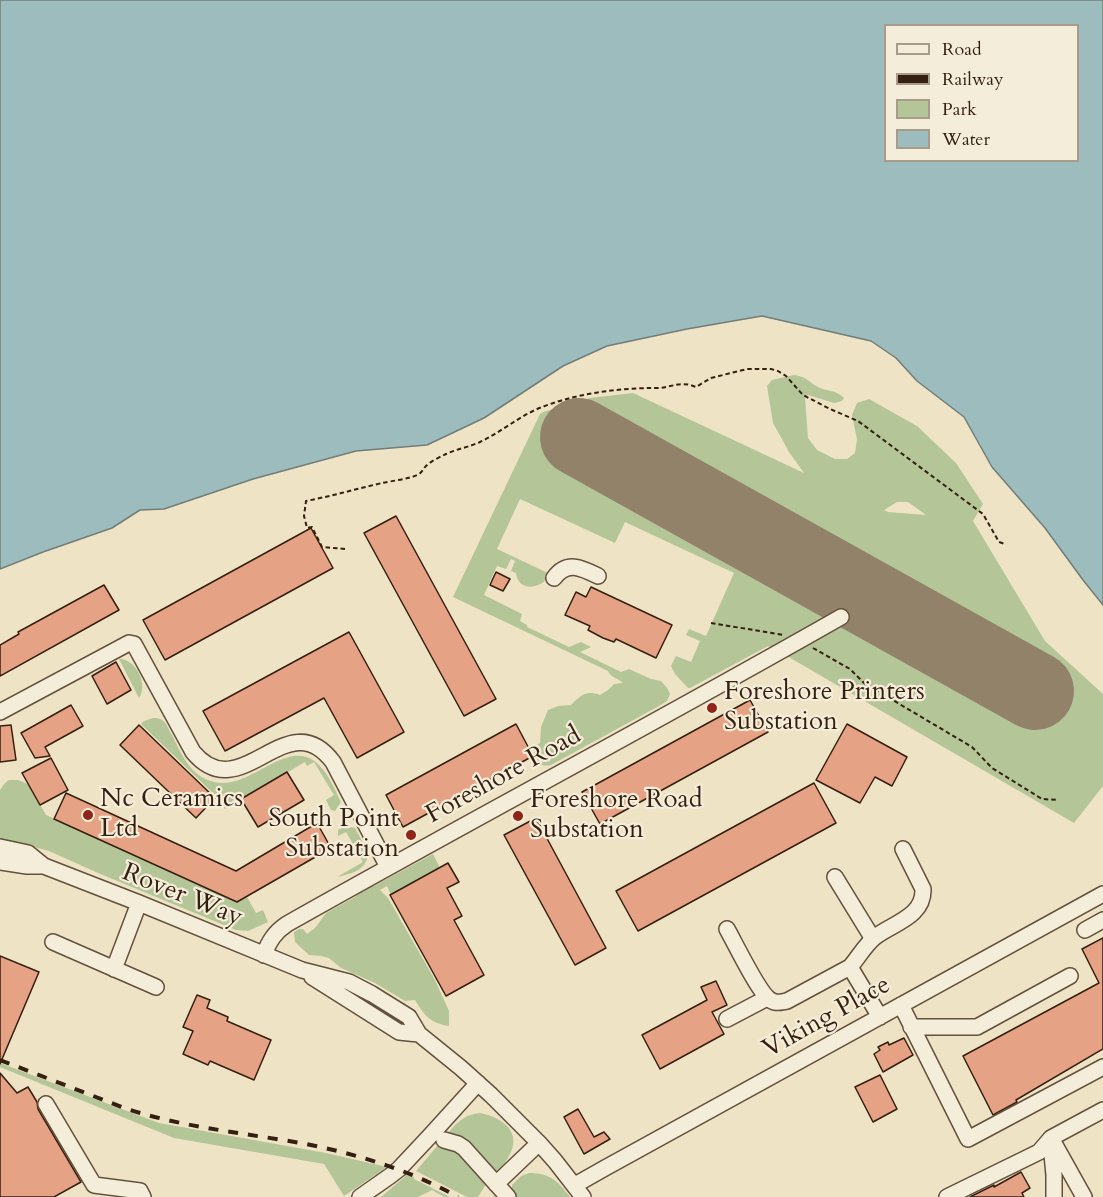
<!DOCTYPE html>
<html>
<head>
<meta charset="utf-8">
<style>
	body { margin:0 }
	#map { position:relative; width:1103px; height:1197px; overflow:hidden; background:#eee4c5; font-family:Cardo,serif }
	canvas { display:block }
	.legend { position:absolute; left:884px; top:24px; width:195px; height:138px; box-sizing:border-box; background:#f4edd9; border:2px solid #a89b89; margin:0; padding:8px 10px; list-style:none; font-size:18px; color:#351f10 }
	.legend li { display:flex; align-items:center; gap:12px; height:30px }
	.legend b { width:30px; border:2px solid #a89b89 }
</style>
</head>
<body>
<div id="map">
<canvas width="1103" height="1197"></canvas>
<ul class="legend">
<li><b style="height:8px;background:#f4edd9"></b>Road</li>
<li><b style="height:8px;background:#351f10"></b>Railway</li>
<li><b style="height:16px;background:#b4c598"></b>Park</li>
<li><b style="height:16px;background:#9cbcbd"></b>Water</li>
</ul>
</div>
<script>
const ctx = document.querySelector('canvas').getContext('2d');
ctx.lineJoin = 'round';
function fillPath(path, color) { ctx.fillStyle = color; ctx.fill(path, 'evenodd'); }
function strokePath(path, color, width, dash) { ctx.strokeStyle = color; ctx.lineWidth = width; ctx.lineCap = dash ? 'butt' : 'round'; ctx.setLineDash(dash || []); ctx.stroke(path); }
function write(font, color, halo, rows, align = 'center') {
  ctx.font = font + ' Cardo,serif'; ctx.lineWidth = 4.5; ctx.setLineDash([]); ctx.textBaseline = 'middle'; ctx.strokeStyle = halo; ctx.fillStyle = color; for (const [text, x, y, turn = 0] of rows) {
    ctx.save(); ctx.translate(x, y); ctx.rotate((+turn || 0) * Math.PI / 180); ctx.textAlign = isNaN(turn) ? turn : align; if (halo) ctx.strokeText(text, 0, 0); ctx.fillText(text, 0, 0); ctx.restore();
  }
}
fillPath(new Path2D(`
	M794,375C806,377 807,380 816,386C826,392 836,389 844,398L842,401L834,403L808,395L805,398L808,438L817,450L835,459H847L855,453L857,439L852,415L857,403L869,399L917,426L956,463L983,504L973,521L1045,641L1103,694V786L1074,823L787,656L845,625L829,616L773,648L768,646L690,688H688L675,674L671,666L676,656L691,662L700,641L686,635L689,629L706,636L734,573L625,522L615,543L520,499L497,549L550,574C543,589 518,593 516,573L511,571L515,561L511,559L506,569L497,566L484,595L522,614L520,621L527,625V627L569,647L581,642L591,647L580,652L621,672L629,669L651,679L661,681L667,688L670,694L667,701L659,706L551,765C542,767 538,764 533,756L535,746L540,743L541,727L548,710L558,706L571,705C581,695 586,690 600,695L608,690L614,684L623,683C618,678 611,678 608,671L453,597L540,414L543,412L590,398L633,393L804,473L789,452L773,423L767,386L772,380ZM897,502H908L926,515L888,512L884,510Z
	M119,659C135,658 149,684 139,698Z
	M153,718C157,718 158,718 162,720C167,723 169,731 172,735C182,755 190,776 214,782C252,791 289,733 320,766C329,775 335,790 341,802L335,811L331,810L326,800L334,795L314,762L307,766L305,762L225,809L215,798L216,796L141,724L144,721Z
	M9,780H18L28,784L46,815L237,902L247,897L256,913L263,910L268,922L248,931L236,930L98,873L49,851L16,842L3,843L0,841V790L5,783Z
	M345,826L355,828L368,852C368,870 351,874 337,877L363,862L346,832L338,836V830Z
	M433,854L440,868L391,895L387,886L380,890L388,898L435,980L449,1011V1026C430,1023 425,1016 415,1000L405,1001L375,983L341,968L329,958L321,956L309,955L295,942L294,932L299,929H303L307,934L315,928L326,913L355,897L368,884L374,886Z
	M0,1063L159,1123L326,1153L387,1167L344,1196L324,1164L174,1138L0,1067Z
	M480,1113C502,1117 523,1132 509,1156C505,1164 499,1169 492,1174L446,1136C456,1123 463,1115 480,1113Z
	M450,1144L488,1181L478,1197H467L416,1171L438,1145Z
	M529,1173C550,1173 558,1181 570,1197H516L512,1191V1185L521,1176Z
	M408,1174L414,1177V1179L450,1197H444L432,1190L418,1197H381Z`), '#b4c598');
const water = new Path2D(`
	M0,0H1103V605L1083,580L1045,528L992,467L964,417L917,381L896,358L871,341L762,316L687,329L607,346L563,366L484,418L427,445L356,451L253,479L164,509L140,510L112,528L43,552L0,569ZM886,26H1078V160H886Z`);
fillPath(water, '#9cbcbd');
strokePath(water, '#737d78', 1.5);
strokePath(new Path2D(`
	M579,437L1035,691`), '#92826a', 78);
const building = new Path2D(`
	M396,516L496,699L464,716L364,533Z
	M311,528L333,568L165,660L143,620Z
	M496,572L510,579L503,591L490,585Z
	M104,585L119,610L0,676V645L19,634L18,632Z
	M591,587L672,625L656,658L616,639L614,642L603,638L588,630L590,626L565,615L576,592L586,597Z
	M349,632L404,732L357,758L324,698L225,751L203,711Z
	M116,662L131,690L107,704L92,676Z
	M750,700L768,732L600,824L582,792Z
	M71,705L83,726L45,747L50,756L35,758L21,733Z
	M516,724L533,756L403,827L386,795Z
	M847,724L907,757L892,786L875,777L860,803L816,780Z
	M11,725L16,760L0,762V726Z
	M139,725L215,798L196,818L120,745Z
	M51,758L68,790L40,805L22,773Z
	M287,772L304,800L258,827L241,799Z
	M814,783L836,823L638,931L616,891Z
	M66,793L236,871L317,823L331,848L237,902L54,819Z
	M536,818L606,948L575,965L504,835Z
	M448,863L459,882L447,888L462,916L454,920L484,975L446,996L390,895Z
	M1103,938V1049L1016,1100L1017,1102L993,1115L963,1056L1099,983L1082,949Z
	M0,956L39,972L0,1064Z
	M716,981L727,1005L712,1012L724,1034L660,1069L642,1035L707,1000L701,987Z
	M197,995L210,1000L207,1008L228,1017L227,1021L271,1040L254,1080L210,1061L208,1065L183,1054L193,1031L183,1027Z
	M904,1038L913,1055L883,1072L874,1054L880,1050L878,1047L888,1042L889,1045Z
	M0,1073L17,1093L28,1087L37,1102L38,1109L81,1182L54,1197H0Z
	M880,1075L897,1109L873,1122L855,1087Z
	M578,1109L594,1137L604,1132L610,1139L584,1154L564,1117Z
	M1021,1172L1030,1188L1022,1193L1024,1197H970L994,1185V1187Z`);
fillPath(building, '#e6a284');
strokePath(building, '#351f10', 1.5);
const minor = new Path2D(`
	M554,578C567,560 582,568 598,576
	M0,712L129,643L134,644L193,752C241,810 287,700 333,762L388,867
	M0,847L28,853L44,866L139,903L302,970L349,982L372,994L409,1017L419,1034L461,1068L491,1095L539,1143L555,1161L583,1197
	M0,862L27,866H44
	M835,877L873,939
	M727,929C735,943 758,991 769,999C775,1004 780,1002 787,1001L850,967L880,1017
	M1085,930L1103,920
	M53,942L156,987
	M264,955C269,941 275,932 287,924C471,820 657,722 841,617
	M850,967C858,958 865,945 875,937C893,923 924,917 923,889L903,849
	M114,969L139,903
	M312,977L399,1032L419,1034
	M901,1005L968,1139L1103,1067
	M727,1019L767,998
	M911,1027H977L1070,976
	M46,1104L94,1185L140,1191L143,1197
	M1051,1138L1084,1197
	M444,1140L458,1144L464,1148L508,1197
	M1051,1144L1054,1175V1197
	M496,1184L539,1143
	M575,1185L605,1168L1103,894
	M360,1197L390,1176L399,1169L429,1137L478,1083
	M947,1197L1039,1152L1051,1138L1103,1110`);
strokePath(minor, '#63503d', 18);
strokePath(new Path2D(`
	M345,549L322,547L312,527L307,528L304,516L306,501C332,496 356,489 382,483C391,481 409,479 417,475C422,473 423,469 426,466C431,461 440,457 446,454C457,449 469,447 480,442C499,433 516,419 535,410C571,394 617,388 656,388C671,388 681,380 696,387L711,378L747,369H771L778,371L786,376L803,395L830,409L858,421L983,514L999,542L1005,544
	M711,623L784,635
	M813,648L850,669L864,683L972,747L992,768L1005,776L1042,799L1058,800`), '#351f10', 2, [4.5, 3]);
strokePath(minor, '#f4edd9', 15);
strokePath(new Path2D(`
	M0,1060L127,1109C180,1126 234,1132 289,1141C348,1151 406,1168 458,1197`), '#351f10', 4, [10, 10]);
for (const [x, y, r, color] of [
	[712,708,6,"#8f2418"],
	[88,815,6,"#8f2418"],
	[518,816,6,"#8f2418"],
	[411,835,6,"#8f2418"]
]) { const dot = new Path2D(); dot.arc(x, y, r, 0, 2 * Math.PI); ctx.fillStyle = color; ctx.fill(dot); strokePath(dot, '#f4edd9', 2); }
write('26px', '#351f10', '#f4edd9', [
	["Foreshore Printers",724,693],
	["Substation",724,723],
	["Nc Ceramics",100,800],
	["Ltd",100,830],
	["Foreshore Road",530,801],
	["Substation",530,831],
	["South Point",399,820,"right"],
	["Substation",399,850,"right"]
], 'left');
write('26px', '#351f10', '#f4edd9', [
	["Foreshore Road",504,776,-29],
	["Rover Way",182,896,22],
	["Viking Place",827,1018,-29]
]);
</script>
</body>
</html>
